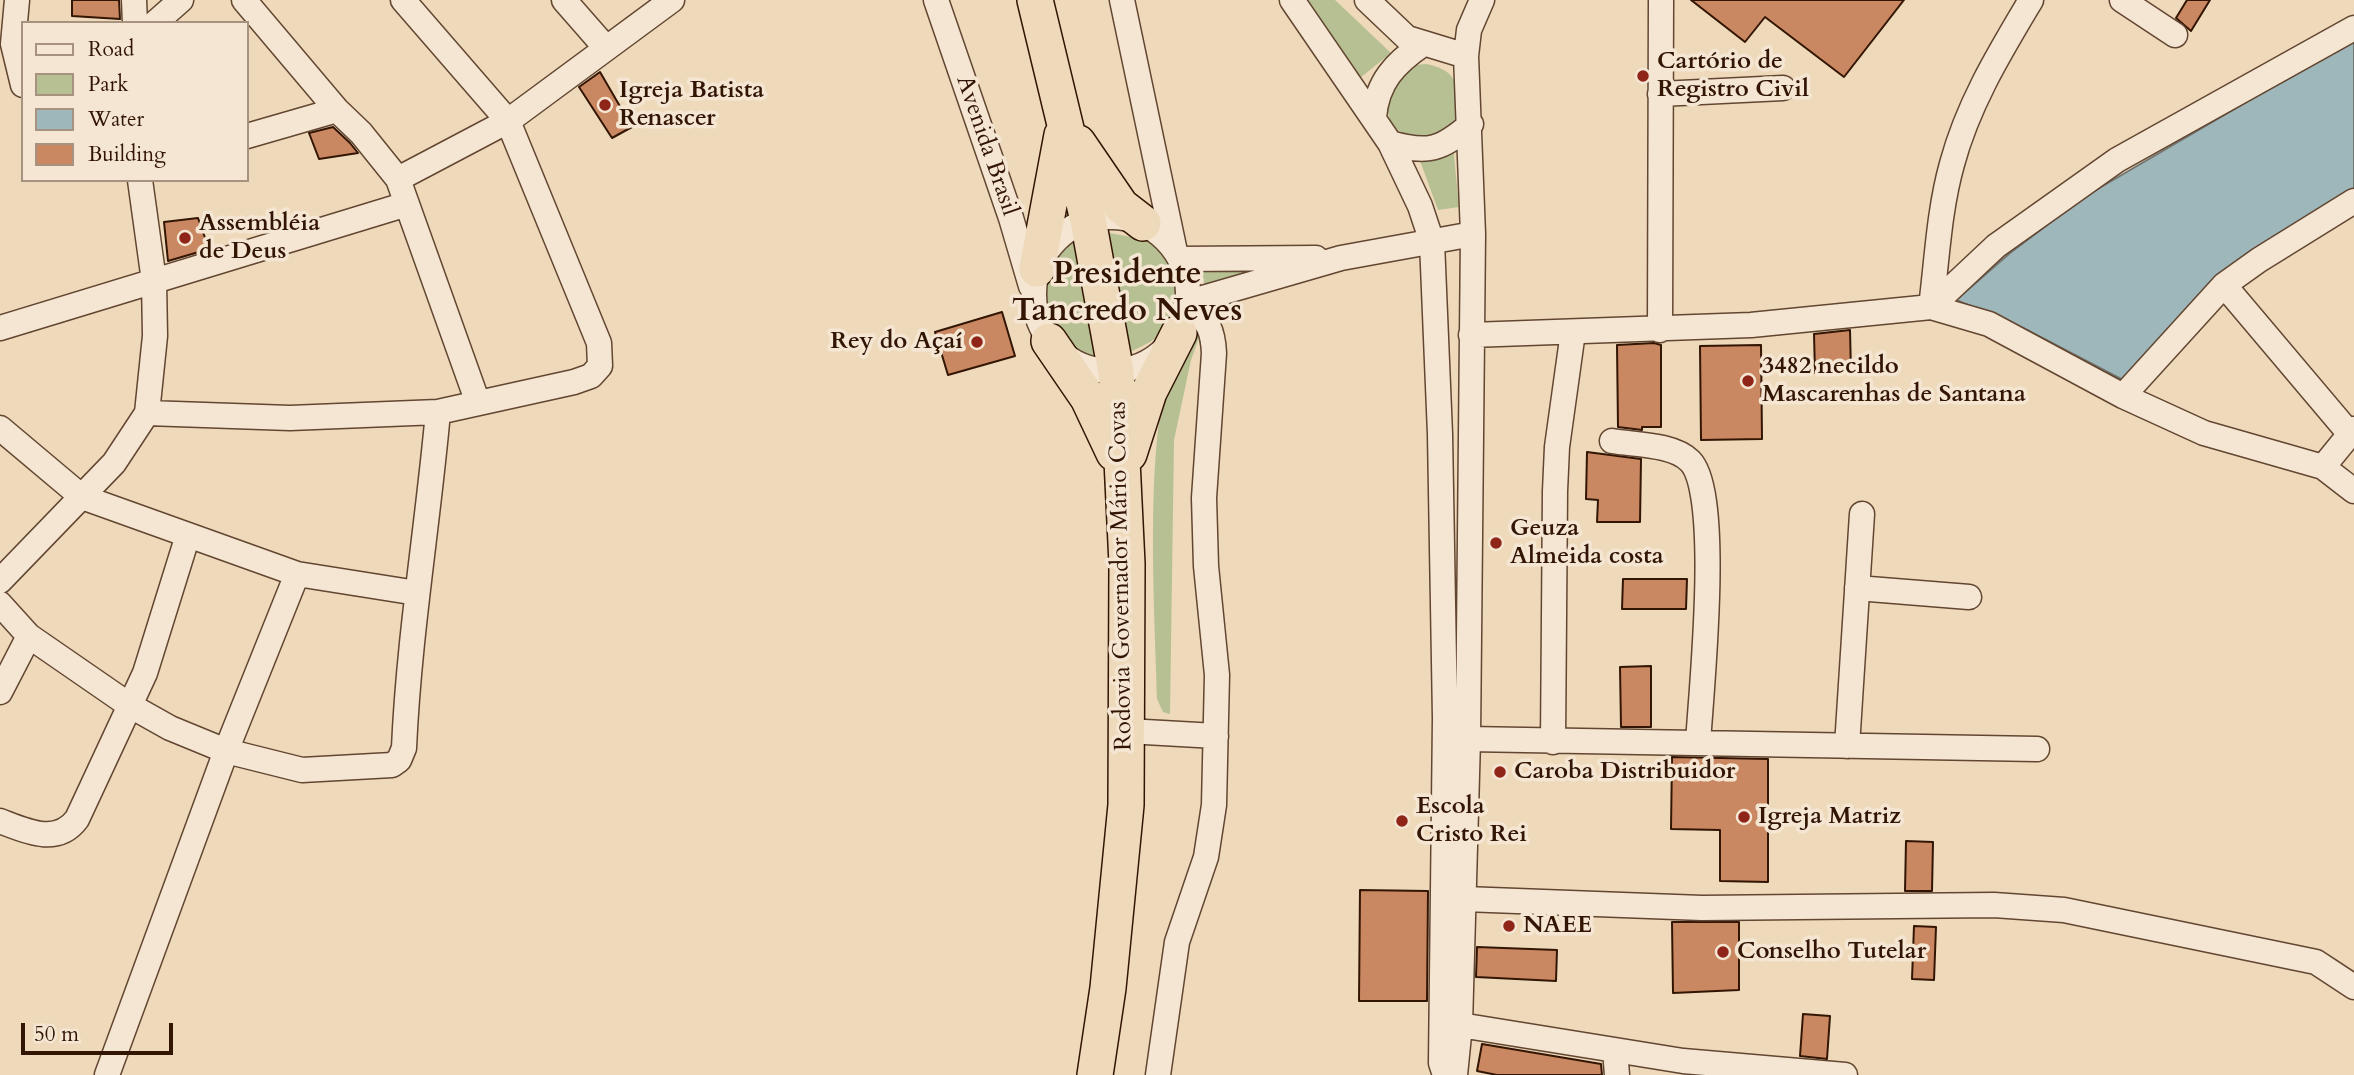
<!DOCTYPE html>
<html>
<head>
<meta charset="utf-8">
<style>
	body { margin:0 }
	#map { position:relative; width:2354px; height:1075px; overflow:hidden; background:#eed9ba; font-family:Cardo,serif }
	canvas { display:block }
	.legend { position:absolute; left:21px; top:21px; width:228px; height:161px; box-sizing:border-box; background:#f4e6d2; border:2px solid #a7927f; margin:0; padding:9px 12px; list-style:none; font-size:21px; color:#331503 }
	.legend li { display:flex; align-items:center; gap:14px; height:35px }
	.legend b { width:35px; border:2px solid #a7927f }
	.scale { position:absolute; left:21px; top:1023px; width:152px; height:32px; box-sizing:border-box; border:4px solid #331503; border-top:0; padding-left:9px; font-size:21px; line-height:24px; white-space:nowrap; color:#331503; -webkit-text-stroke:5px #f4e6d2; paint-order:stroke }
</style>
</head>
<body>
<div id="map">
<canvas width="2354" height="1075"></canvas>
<ul class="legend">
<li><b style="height:9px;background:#f4e6d2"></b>Road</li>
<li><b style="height:19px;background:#b6c092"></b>Park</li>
<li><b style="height:19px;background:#9eb7bb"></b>Water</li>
<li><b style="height:19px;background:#ca8862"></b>Building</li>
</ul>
<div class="scale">50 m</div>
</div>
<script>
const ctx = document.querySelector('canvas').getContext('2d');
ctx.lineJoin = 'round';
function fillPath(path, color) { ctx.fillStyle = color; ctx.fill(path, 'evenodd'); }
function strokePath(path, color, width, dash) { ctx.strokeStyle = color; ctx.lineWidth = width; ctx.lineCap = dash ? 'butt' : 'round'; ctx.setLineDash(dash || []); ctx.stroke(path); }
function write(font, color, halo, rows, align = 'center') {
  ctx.font = font + ' Cardo,serif'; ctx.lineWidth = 7; ctx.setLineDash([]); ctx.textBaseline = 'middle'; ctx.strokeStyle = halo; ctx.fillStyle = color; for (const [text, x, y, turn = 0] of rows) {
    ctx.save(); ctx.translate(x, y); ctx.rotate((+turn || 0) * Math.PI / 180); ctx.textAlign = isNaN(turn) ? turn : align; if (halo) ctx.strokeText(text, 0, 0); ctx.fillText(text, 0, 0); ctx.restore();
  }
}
fillPath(new Path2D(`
	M1304,0H1335L1391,53L1360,78Z
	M1427,64C1463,72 1458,91 1457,122L1425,141C1391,131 1386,125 1387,89L1414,65Z
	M1453,145L1459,207L1438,210L1419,158Z
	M1105,232C1124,236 1153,239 1167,253C1189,273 1185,313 1164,332C1154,342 1137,348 1126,354Z
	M1081,237L1103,357C1057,356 1027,313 1047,270C1051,263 1054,251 1061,247C1066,243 1074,241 1081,237Z
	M1298,265L1211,286L1204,283L1202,267Z
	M1201,332L1191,360L1174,440L1170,714L1163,712L1157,699C1156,626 1140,403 1181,350C1186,344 1194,338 1201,332Z`), '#b6c092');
const water = new Path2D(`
	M2354,39V188L2123,380L2023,328L1956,300L2010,253L2084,197Z`);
fillPath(water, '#9eb7bb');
strokePath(water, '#737671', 2);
const building = new Path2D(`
	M72,0H119L120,19L72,16Z
	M1691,0H1904L1844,77L1765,17L1745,42Z
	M2187,0H2210L2191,31L2176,18Z
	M600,72L632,127L612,138L579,87Z
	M333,127L350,143L358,153L319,159L309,133Z
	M198,218L209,249L168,261L164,222Z
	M1002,312L1015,356L948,375L935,332Z
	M1850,330L1851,372L1815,373L1814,334Z
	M1654,343L1661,345V427H1642V430L1618,427L1617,345Z
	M1761,345L1762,439L1701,440L1700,346Z
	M1587,452L1641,459L1640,522H1597L1598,500L1586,499Z
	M1623,579H1687L1686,609H1622Z
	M1651,666V727H1621L1620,667Z
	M1672,757L1768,759V882L1720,881V830L1671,829Z
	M1906,841L1933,842L1932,891H1905Z
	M1360,890L1428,891L1427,1001H1359Z
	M1672,922H1739V990L1673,993Z
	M1914,926L1936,927L1934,980L1912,979Z
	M1477,947L1557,950L1556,981L1476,977Z
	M1803,1014L1830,1016L1827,1059L1800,1056Z
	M1482,1044L1601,1064L1602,1075H1497L1477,1071Z`);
fillPath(building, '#ca8862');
strokePath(building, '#331503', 2);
const minor = new Path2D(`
	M17,0L13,44L23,85
	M134,0L135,23
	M244,0L337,110L247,136
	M564,0L606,48
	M936,0L1011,218L1031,286
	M1122,0L1174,247
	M1292,0L1390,143L1420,206L1432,242L1440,434L1445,718L1441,1063L1445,1075
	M1367,0L1407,38L1466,56
	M2122,0L2175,35
	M155,23L181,0
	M1660,94L1783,88
	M337,110L361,133L398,179L478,403
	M1374,117C1377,82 1395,63 1423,44
	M1390,143C1428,154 1441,150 1471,124
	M398,179L508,121L672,0
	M1034 294a77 77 0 1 1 154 0a77 77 0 1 1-154 0Z
	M1181,259L1316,258
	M2224,285L2349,433
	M1189,302L1341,258L1473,234
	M1931,307L1996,246L2117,160L2354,28
	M1931,307C1937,260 1939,210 1952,164C1968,104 2000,52 2031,0
	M0,328L407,204
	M1660,330L1661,0
	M1471,335L1751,325L1931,307L1989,324L2123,396L2204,433L2323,467L2354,491
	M2123,396L2224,285L2259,260L2354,201
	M147,413L290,418L438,412L574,382L591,376L600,366L599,343L508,121L403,0
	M0,428L82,497L297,574L417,593
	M1612,441C1635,445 1673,444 1690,461C1722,493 1701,692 1698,743
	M2323,467L2354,429
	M0,581L114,463L147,413L155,336L154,281L140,180
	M1857,588L1969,597
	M0,604L29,636L129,705L170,728L226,751L302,770L392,765L399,760L404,748C409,635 428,524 438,412
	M0,692L29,636
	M1127,731L1216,736
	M1468,739L2037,749
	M1553,742L1555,491L1557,447L1573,332
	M1847,746L1862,514
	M0,821C26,831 57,846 77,819L145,673L188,535
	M1464,899L1702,908L1994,905L2064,910L2316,962L2354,987
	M1460,1025L1683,1061L1845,1075
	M1615,1050L1617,1075
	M107,1075L226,751L297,574
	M1158,1075L1177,942L1206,857L1214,805L1217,675L1206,566L1204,498L1214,353C1213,333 1209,317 1188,310
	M1455,1075L1460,1025L1468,739L1473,234L1466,56L1469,30L1482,0`);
const highway = new Path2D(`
	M1035,0L1088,220L1116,372L1120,419L1127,564L1126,805L1108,988L1095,1075
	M1078,143L1121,206L1143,223
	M1037,269L1062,135
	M1049,341L1088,398L1114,453
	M1129,454L1149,392L1179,333`);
strokePath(minor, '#624631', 27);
strokePath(highway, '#331503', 38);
strokePath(minor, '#f4e6d2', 24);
strokePath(highway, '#eed9ba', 35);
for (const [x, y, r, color] of [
	[1643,76,7,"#8f2418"],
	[605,105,7,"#8f2418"],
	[185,238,7,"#8f2418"],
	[977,342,7,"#8f2418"],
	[1748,381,7,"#8f2418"],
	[1496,543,7,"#8f2418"],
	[1500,772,7,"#8f2418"],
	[1744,817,7,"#8f2418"],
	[1402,821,7,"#8f2418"],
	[1509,926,7,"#8f2418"],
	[1723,952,7,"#8f2418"]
]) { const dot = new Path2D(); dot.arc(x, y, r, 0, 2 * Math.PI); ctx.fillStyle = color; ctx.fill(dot); strokePath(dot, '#f4e6d2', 2.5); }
write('bold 24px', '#331503', '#f4e6d2', [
	["Cartório de",1657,62],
	["Registro Civil",1657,90],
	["Igreja Batista",619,91],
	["Renascer",619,119],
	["Assembléia",199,224],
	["de Deus",199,252],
	["Rey do Açaí",963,342,"right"],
	["3482 necildo",1762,367],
	["Mascarenhas de Santana",1762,395],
	["Geuza",1510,529],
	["Almeida costa",1510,557],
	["Caroba Distribuidor",1514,772],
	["Escola",1416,807],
	["Cristo Rei",1416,835],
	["Igreja Matriz",1758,817],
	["NAEE",1523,926],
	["Conselho Tutelar",1737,952]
], 'left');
write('24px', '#331503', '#f4e6d2', [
	["Avenida Brasil",986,146,71],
	["Rodovia Governador Mário Covas",1122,576,-91]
]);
write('bold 32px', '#331503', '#f4e6d2', [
	["Presidente",1127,276],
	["Tancredo Neves",1127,313]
]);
</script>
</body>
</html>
